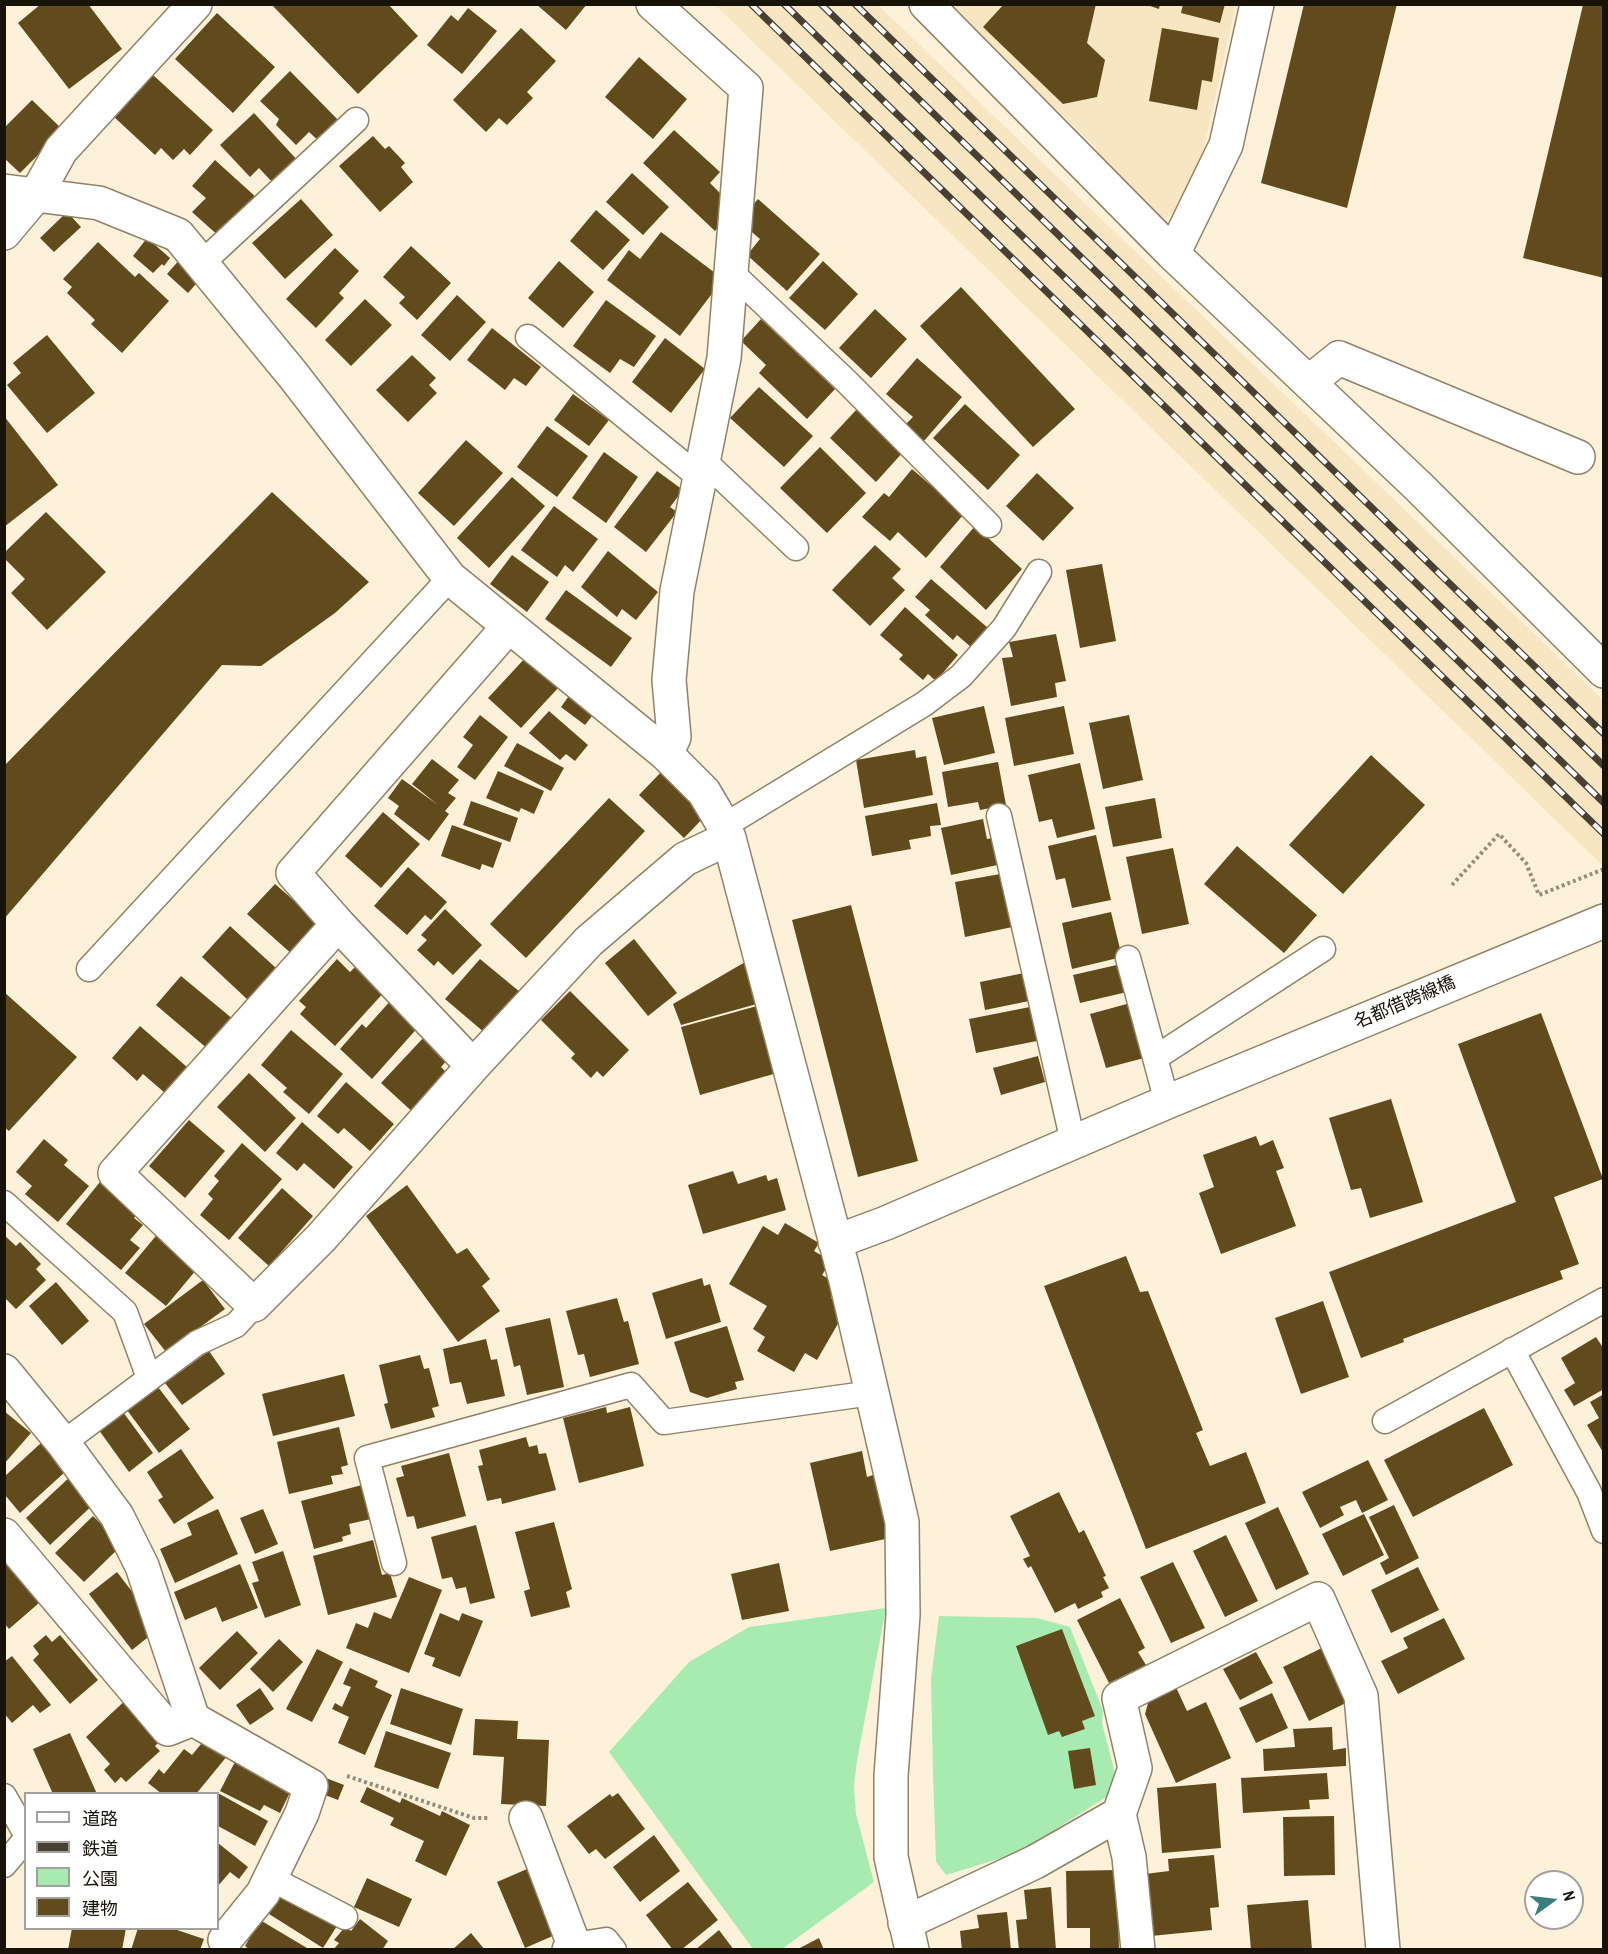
<!DOCTYPE html>
<html>
<head>
<meta charset="utf-8">
<style>
	body { margin:0 }
	#map { position:relative; width:1608px; height:1954px; overflow:hidden; background:#fdf1d9; font-family:"Archivo Narrow","Noto Sans JP",sans-serif }
	canvas { display:block }
	.frame { position:absolute; inset:0; border:6px solid #181309; pointer-events:none }
	.legend { position:absolute; left:24px; top:1792px; width:195px; height:138px; box-sizing:border-box; background:#fff; border:2px solid #a3a19d; margin:0; padding:8px 10px; list-style:none; font-size:18px; color:#181309 }
	.legend li { display:flex; align-items:center; gap:12px; height:30px }
	.legend b { width:30px; border:2px solid #a3a19d }
	.north { position:absolute; left:1524px; top:1870px; width:60px; height:60px; box-sizing:border-box; background:#fff; border:2px solid #a3a19d; border-radius:50%; rotate:75deg; font-size:16px; font-weight:700; line-height:24px; text-align:center; color:#181309 }
	.north::after { content:''; display:block; margin:auto; width:21px; height:27px; background:#38807c; clip-path:polygon(50% 0,100% 100%,50% 72%,0 100%) }
</style>
</head>
<body>
<div id="map">
<canvas width="1608" height="1954"></canvas>
<div class="frame"></div>
<ul class="legend">
<li><b style="height:8px;background:#fff"></b>道路</li>
<li><b style="height:8px;background:#474033"></b>鉄道</li>
<li><b style="height:16px;background:#a7ebb0"></b>公園</li>
<li><b style="height:16px;background:#614b1d"></b>建物</li>
</ul>
<div class="north">N</div>
</div>
<script>
const ctx = document.querySelector('canvas').getContext('2d');
ctx.lineJoin = 'round';
function fillPath(path, color) { ctx.fillStyle = color; ctx.fill(path, 'evenodd'); }
function strokePath(path, color, width, dash) { ctx.strokeStyle = color; ctx.lineWidth = width; ctx.lineCap = dash ? 'butt' : 'round'; ctx.setLineDash(dash || []); ctx.stroke(path); }
function write(font, color, halo, rows, align = 'center') {
  ctx.font = font + ' "Archivo Narrow","Noto Sans JP",sans-serif'; ctx.lineWidth = 6; ctx.setLineDash([]); ctx.textBaseline = 'middle'; ctx.strokeStyle = halo; ctx.fillStyle = color; for (const [text, x, y, turn = 0] of rows) {
    ctx.save(); ctx.translate(x, y); ctx.rotate((+turn || 0) * Math.PI / 180); ctx.textAlign = isNaN(turn) ? turn : align; if (halo) ctx.strokeText(text, 0, 0); ctx.fillText(text, 0, 0); ctx.restore();
  }
}
fillPath(new Path2D(`
	M715,5H878L1600,697L1604,700L1603,866Z
	M947,5H1236L1200,166L1185,208L1161,219L1099,163L1096,147Z`), '#f8e5c1');
fillPath(new Path2D(`
	M886,1608L857,1760L854,1786L856,1814L874,1882L782,1949H753L609,1752L689,1662L749,1627Z
	M939,1616L1037,1618L1070,1627L1103,1711L1102,1723L1119,1789L1018,1853L946,1875L936,1862L933,1774L931,1679Z`), '#a7ebb0');
fillPath(new Path2D(`
	M41,4H88L122,49L69,89L18,23Z
	M271,4H388L418,36L358,94Z
	M536,4H587L566,30Z
	M1004,4H1096L1087,43L1105,60L1097,97L1063,104L983,27Z
	M1144,4H1160L1159,9Z
	M1183,4H1225L1220,23L1181,13Z
	M1304,4H1397L1347,208L1261,183Z
	M1583,5H1604V278L1523,258Z
	M468,8L497,31L462,74L427,45L451,15L458,21Z
	M217,13L275,67L233,113L175,59Z
	M521,28L556,61L527,92L533,98L507,125L499,118L486,132L453,100Z
	M1162,28L1219,38L1212,82L1202,80L1197,110L1149,101Z
	M639,57L687,99L653,139L605,97Z
	M290,71L342,124L322,144L309,132L296,145L276,125L279,119L260,101Z
	M152,74L213,130L190,155L184,149L173,160L161,148L155,155L113,116Z
	M32,100L63,130L20,173L4,158V128Z
	M254,113L299,162L275,185L259,168L250,177L220,145Z
	M674,130L720,172L710,183L720,193L723,222L715,231L643,163Z
	M373,136L385,149L389,146L405,163L401,167L413,182L380,212L339,166Z
	M215,160L257,198L221,238L192,212L206,198L192,186Z
	M632,173L669,207L643,235L606,202Z
	M301,199L333,235L285,279L252,243Z
	M758,199L820,254L787,291L747,255L760,239L739,221Z
	M596,210L630,240L603,270L570,241Z
	M67,212L81,227L54,252L40,238Z
	M661,232L723,279L680,336L607,280L629,250L640,259Z
	M147,238L170,258L164,266L162,264L153,273L133,256Z
	M98,242L135,277L139,273L169,301L122,353L91,324L95,320L67,293L72,287L63,279Z
	M411,246L451,283L417,320L399,303L405,297L383,277Z
	M335,248L359,271L339,293L344,298L316,328L286,299Z
	M181,258L202,277L188,293L167,274Z
	M559,261L594,292L563,328L528,298Z
	M823,261L858,294L825,330L789,298Z
	M961,287L1075,409L1033,447L920,326Z
	M457,295L486,322L450,361L421,335Z
	M365,299L392,325L351,366L325,340Z
	M606,300L656,336L634,367L620,359L610,373L573,346Z
	M875,309L907,339L871,378L839,348Z
	M761,319L835,389L807,419L759,373L766,365L741,341Z
	M492,328L541,367L526,386L514,378L505,390L467,360Z
	M47,335L95,393L47,433L7,385L21,373L13,363Z
	M665,338L705,369L671,413L632,382Z
	M412,355L436,378L429,385L437,393L408,422L376,390Z
	M917,358L962,397L924,441L905,425L913,417L886,394Z
	M759,387L813,436L784,467L730,418Z
	M573,394L609,420L589,446L554,420Z
	M965,404L1020,455L988,490L933,438Z
	M858,408L904,451L876,482L830,438Z
	M4,416L58,485L4,527Z
	M547,426L588,456L557,497L517,467Z
	M466,440L503,473L454,526L418,493Z
	M820,447L866,493L827,533L780,488Z
	M604,452L638,477L606,523L572,498Z
	M912,469L964,514L926,558L898,532L890,541L862,517L884,493L889,497Z
	M657,471L683,490L670,507L677,512L646,552L614,527Z
	M1037,473L1074,508L1043,541L1006,506Z
	M512,477L545,506L489,568L457,538Z
	M272,492L369,582L335,613L261,666L222,665L4,919V766Z
	M554,506L598,539L573,572L565,565L557,577L521,550Z
	M46,512L106,572L47,630L11,593L25,579L5,559V552Z
	M975,526L1022,569L986,610L940,567Z
	M875,545L901,569L892,578L905,590L870,626L832,590Z
	M608,551L658,592L636,620L622,609L617,617L581,587Z
	M512,555L549,582L527,612L490,584Z
	M1102,564L1116,641L1080,648L1066,570Z
	M931,579L988,628L972,648L957,635L953,640L925,615L930,610L915,597Z
	M566,590L632,638L611,667L545,619Z
	M905,607L958,655L936,681L928,674L923,680L899,659L903,655L880,635Z
	M1056,634L1066,681L1055,683L1057,697L1011,706L1002,658L1013,657L1009,642Z
	M527,656L559,687L521,728L488,698Z
	M571,693L596,711L585,725L561,707Z
	M984,706L995,753L944,765L932,718Z
	M1064,706L1074,754L1014,766L1005,718Z
	M549,711L588,745L575,761L566,754L560,760L529,733Z
	M480,715L508,737L475,780L457,767L473,745L463,737Z
	M1129,715L1143,780L1103,789L1089,723Z
	M517,743L564,768L551,791L504,766Z
	M915,750L916,758L926,756L933,795L864,808L856,760Z
	M1371,755L1425,805L1343,894L1289,845Z
	M432,759L459,780L448,793L456,798L445,811L449,814L429,841L394,814L399,806L388,798L402,779L438,805L412,784Z
	M998,762L1006,805L980,810L978,802L948,807L942,772Z
	M1080,763L1095,829L1057,838L1052,819L1039,822L1028,775Z
	M665,768L708,813L684,838L639,795Z
	M498,771L544,791L534,814L521,808L519,812L486,798Z
	M609,798L645,831L526,958L490,924Z
	M1155,798L1162,838L1113,847L1105,807Z
	M471,801L518,818L510,842L463,825Z
	M937,803L941,825L930,826L931,836L909,840L911,849L872,856L865,816Z
	M383,812L420,844L381,888L345,856Z
	M983,819L987,839L997,837L1002,864L951,875L941,828Z
	M452,825L502,843L493,868L482,864L480,870L441,856Z
	M1096,835L1111,900L1072,908L1065,878L1056,880L1048,846Z
	M1237,846L1317,915L1284,953L1204,884Z
	M1173,848L1189,924L1142,934L1126,857Z
	M408,867L447,902L431,920L425,915L407,935L374,906Z
	M1006,873L1017,926L965,937L955,882Z
	M275,884L322,925L294,956L247,914Z
	M851,905L918,1161L858,1177L792,920Z
	M445,909L482,945L453,975L438,961L434,966L417,950L427,940L421,935Z
	M1111,912L1122,957L1072,969L1062,923Z
	M230,926L277,969L248,1000L202,957Z
	M634,939L677,993L648,1016L605,963Z
	M752,958L764,1002L681,1025L673,1004Z
	M337,959L350,972L359,963L387,989L335,1046L300,1014L306,1007L299,1001Z
	M480,959L520,992L485,1033L445,999Z
	M1121,964L1127,992L1080,1003L1073,975Z
	M1029,972L1034,1000L985,1010L980,982Z
	M181,976L234,1020L209,1050L156,1005Z
	M570,991L629,1050L603,1077L597,1071L591,1078L571,1058L575,1054L541,1020Z
	M4,992L77,1057L9,1131L4,1127Z
	M393,998L421,1024L372,1079L340,1049L362,1024L366,1028Z
	M1134,1002L1148,1057L1106,1068L1090,1014Z
	M757,1006L777,1073L700,1095L681,1027Z
	M1035,1006L1042,1040L976,1053L969,1019Z
	M1541,1013L1603,1179L1554,1197L1579,1264L1560,1271L1563,1279L1403,1339L1404,1342L1361,1358L1329,1272L1516,1202L1458,1044Z
	M140,1026L187,1067L165,1093L143,1074L137,1081L112,1058Z
	M291,1030L343,1074L309,1114L283,1092L287,1088L261,1065Z
	M425,1036L448,1059L441,1067L452,1078L417,1116L381,1083Z
	M1038,1056L1045,1082L1001,1095L993,1068Z
	M249,1073L296,1118L265,1152L217,1107Z
	M346,1082L394,1124L370,1151L344,1128L338,1134L317,1116Z
	M1391,1099L1423,1202L1370,1218L1361,1188L1351,1190L1329,1118Z
	M189,1120L225,1151L185,1198L149,1166Z
	M302,1122L353,1167L334,1189L304,1163L297,1171L276,1153Z
	M1256,1136L1260,1146L1273,1140L1284,1168L1276,1171L1296,1226L1221,1254L1199,1193L1214,1187L1203,1155Z
	M44,1139L68,1160L64,1165L89,1186L58,1222L25,1194L32,1186L16,1172Z
	M242,1143L282,1179L229,1240L200,1215L213,1199L208,1194L219,1181L214,1176Z
	M733,1171L738,1184L766,1175L768,1181L777,1178L786,1210L703,1234L688,1185Z
	M104,1177L141,1209L134,1218L143,1225L130,1240L140,1248L121,1270L66,1224Z
	M407,1185L457,1254L467,1248L490,1279L482,1286L500,1311L458,1342L366,1216Z
	M282,1188L313,1216L269,1266L238,1238Z
	M785,1223L819,1243L814,1251L831,1261L822,1275L838,1284L831,1298L847,1308L817,1360L805,1353L794,1372L757,1351L765,1337L753,1329L767,1306L729,1284L763,1226L778,1235Z
	M160,1231L197,1269L166,1306L125,1273Z
	M4,1235L16,1246L20,1242L41,1264L36,1269L46,1280L16,1309L4,1297Z
	M1126,1256L1140,1292L1148,1291L1203,1430L1196,1433L1210,1466L1246,1452L1266,1503L1146,1549L1044,1286Z
	M702,1278L704,1286L710,1284L721,1322L666,1339L652,1293Z
	M203,1280L225,1309L166,1352L144,1324Z
	M56,1282L89,1321L62,1345L29,1306Z
	M617,1298L624,1322L628,1321L639,1364L590,1377L584,1354L578,1355L566,1311Z
	M1323,1301L1349,1377L1301,1394L1275,1318Z
	M550,1318L564,1387L527,1395L520,1365L514,1367L505,1328Z
	M727,1326L744,1380L735,1382L737,1389L707,1398L690,1392L674,1342Z
	M1596,1337L1604,1349V1389L1574,1406L1564,1390L1575,1383L1561,1358Z
	M486,1339L491,1360L497,1359L505,1396L467,1404L461,1382L450,1384L443,1349Z
	M209,1351L225,1374L182,1405L165,1383Z
	M420,1355L424,1369L429,1368L439,1406L432,1408L435,1417L391,1429L384,1404L388,1403L379,1365Z
	M344,1374L355,1416L273,1436L262,1394Z
	M158,1387L190,1429L159,1453L124,1406L140,1393L144,1398Z
	M1604,1394V1454L1587,1425L1599,1418L1590,1402Z
	M606,1407L607,1413L630,1407L644,1466L579,1483L563,1418Z
	M1484,1408L1513,1465L1413,1517L1384,1460Z
	M4,1411L31,1433L4,1464Z
	M123,1412L153,1453L129,1472L96,1426Z
	M339,1427L348,1465L341,1467L343,1474L331,1476L333,1484L289,1494L277,1442Z
	M526,1437L529,1447L537,1445L539,1454L546,1453L556,1490L502,1504L501,1498L487,1501L478,1466L483,1465L479,1450Z
	M41,1443L66,1471L20,1513L5,1495V1476Z
	M181,1449L214,1498L174,1524L158,1500L163,1497L147,1472Z
	M862,1451L867,1477L876,1474L890,1538L830,1551L810,1463Z
	M449,1453L466,1516L417,1529L414,1516L407,1517L396,1478L404,1476L401,1466Z
	M1368,1460L1388,1500L1362,1513L1356,1500L1340,1507L1344,1515L1320,1528L1302,1492Z
	M73,1474L97,1501L50,1545L26,1518Z
	M362,1485L371,1519L349,1524L351,1534L342,1537L343,1541L314,1549L301,1501Z
	M1059,1492L1079,1533L1084,1530L1106,1576L1103,1577L1109,1588L1101,1592L1103,1597L1078,1609L1075,1603L1055,1613L1031,1566L1028,1568L1023,1559L1030,1556L1010,1516Z
	M1394,1505L1419,1558L1386,1575L1380,1563L1389,1558L1369,1517Z
	M1278,1507L1309,1574L1276,1590L1245,1523Z
	M218,1509L238,1554L175,1583L160,1549L192,1535L187,1523Z
	M263,1509L278,1544L255,1554L240,1518Z
	M1364,1514L1384,1555L1343,1576L1322,1534Z
	M93,1516L122,1545L84,1582L55,1553Z
	M554,1522L572,1589L566,1592L570,1607L531,1617L524,1591L530,1589L515,1532Z
	M476,1525L495,1598L470,1604L466,1587L456,1589L452,1577L442,1579L431,1537Z
	M1226,1535L1258,1601L1225,1617L1193,1551Z
	M373,1540L382,1575L390,1573L397,1597L328,1615L313,1556Z
	M4,1546L47,1596L9,1629L4,1623Z
	M283,1551L301,1605L265,1618L252,1583L259,1581L252,1562Z
	M1173,1562L1205,1628L1171,1643L1140,1577Z
	M779,1563L789,1611L742,1620L731,1574Z
	M240,1564L258,1608L222,1622L216,1607L185,1620L174,1592Z
	M1418,1567L1439,1610L1391,1633L1371,1590Z
	M117,1572L150,1615L142,1622L152,1634L132,1650L89,1594Z
	M409,1577L442,1590L409,1673L346,1648L356,1623L368,1628L374,1612L391,1619Z
	M1120,1598L1145,1648L1138,1652L1146,1665L1109,1683L1077,1620Z
	M440,1613L459,1621L462,1613L483,1621L460,1677L432,1666L435,1658L424,1654Z
	M1444,1618L1465,1659L1398,1694L1381,1661L1408,1648L1403,1638Z
	M1062,1629L1095,1716L1082,1721L1085,1729L1062,1737L1059,1731L1048,1735L1016,1646Z
	M237,1631L258,1653L220,1690L199,1668Z
	M46,1635L52,1642L60,1635L98,1680L70,1704L33,1660L39,1654L33,1646Z
	M279,1639L303,1662L273,1692L250,1669Z
	M1326,1646L1352,1700L1309,1721L1283,1667Z
	M317,1649L343,1662L312,1722L286,1709Z
	M1256,1652L1273,1683L1240,1700L1223,1669Z
	M12,1656L51,1705L40,1713L33,1705L12,1723L4,1713V1662Z
	M350,1668L378,1681L375,1687L392,1695L365,1755L338,1743L349,1717L332,1709L335,1703L342,1707L351,1687L343,1684Z
	M1175,1685L1187,1711L1206,1702L1231,1758L1176,1783L1145,1714L1150,1696Z
	M260,1688L274,1709L250,1725L236,1705Z
	M401,1688L463,1709L451,1745L390,1724Z
	M1272,1693L1288,1728L1256,1743L1239,1708Z
	M129,1697L166,1736L155,1746L160,1751L126,1782L121,1777L115,1783L104,1770L110,1764L86,1737Z
	M475,1719L518,1721L517,1739L549,1740L546,1806L501,1804L504,1757L473,1755Z
	M1332,1727L1333,1750L1346,1748V1766L1264,1771L1263,1749L1295,1747L1293,1729Z
	M386,1731L451,1753L438,1789L374,1767Z
	M70,1733L97,1794H53L33,1749Z
	M206,1738L228,1755L196,1794H162L148,1783L159,1769L164,1774L184,1749L192,1755Z
	M1090,1748L1096,1785L1074,1789L1068,1751Z
	M239,1754L295,1782L280,1813L264,1805L260,1811L220,1791Z
	M1327,1773L1329,1799L1309,1800L1310,1809L1243,1813L1241,1778Z
	M326,1778L344,1785L338,1800L320,1793Z
	M1216,1783L1221,1848L1162,1853L1157,1788Z
	M367,1787L400,1803L402,1798L440,1816L442,1811L470,1825L446,1876L415,1861L424,1841L390,1825L394,1818L360,1802Z
	M218,1793L268,1821L255,1846L218,1826Z
	M618,1793L645,1829L605,1859L596,1849L589,1854L567,1826L610,1794L612,1797Z
	M1334,1816L1335,1875L1284,1876L1283,1817Z
	M654,1835L680,1871L640,1902L613,1867Z
	M218,1843L248,1867L239,1879L230,1872L218,1886Z
	M1214,1855L1219,1907L1210,1908L1212,1930L1151,1936L1145,1874L1169,1871L1168,1859Z
	M534,1866L562,1932L525,1948L497,1882Z
	M1117,1870L1119,1950H1090V1928H1067L1066,1871Z
	M367,1878L412,1899L399,1927L354,1907Z
	M688,1882L718,1920L681,1950H673L646,1915Z
	M1051,1887L1056,1950H1019L1016,1920L1027,1919L1024,1890Z
	M282,1892L337,1926L323,1948L269,1914Z
	M1308,1900L1312,1950H1251L1247,1905Z
	M1007,1912L1011,1950H962L960,1931L979,1928L977,1915Z
	M360,1919L388,1941L382,1950H333L339,1943L334,1940L345,1927L351,1931Z
	M260,1920L307,1948L306,1950H250L245,1946Z
	M72,1928H126L122,1950H68Z
	M138,1928H171L204,1939L200,1950H131Z
	M719,1930L734,1950H695Z
	M471,1933L485,1950H452Z
	M819,1938L824,1950H796Z`), '#614b1d');
const service = new Path2D(`
	M202,263L356,120
	M732,273L846,381L989,525
	M528,337L699,477
	M703,460L796,548
	M999,816L1073,1142
	M724,826L924,704L961,676L1004,628L1039,572
	M1128,958L1167,1102
	M89,969L450,578
	M1155,1058L1323,949
	M4,1203L125,1312L149,1378
	M1512,1350L1589,1492L1604,1531
	M1385,1421L1604,1300
	M63,1443L197,1343L236,1325L254,1305
	M394,1563L367,1458L631,1385L664,1422L872,1393
	M4,1796L26,1834
	M4,1865L26,1839
	M270,1878L345,1917
	M574,1945L606,1940L614,1950`);
const minor = new Path2D(`
	M653,4L746,88L724,358L677,591L669,680L674,737L666,754
	M926,4L1173,254L1419,487L1604,671
	M4,191L99,203L178,235L293,375L450,578L666,754L704,792L724,826L729,838L846,1281L902,1522L903,1615L891,1776V1857L912,1950
	M4,233L36,195L61,150L195,4
	M1173,254L1226,145L1257,4
	M1309,382L1339,358L1578,457
	M338,924L293,873L509,626
	M473,1066L338,924L115,1173L254,1305L321,1238L473,1066L589,941L685,859L729,838
	M835,1242L886,1223L1167,1102L1604,921
	M4,1371L63,1443L117,1516L142,1566L193,1719
	M4,1535L168,1729L193,1719L311,1786L302,1813L263,1893L225,1940
	M1119,1814L1129,1857L1138,1950
	M526,1818L574,1945L569,1950
	M905,1923L1035,1862L1119,1814L1135,1768L1119,1698L1318,1599L1361,1696L1383,1950`);
strokePath(service, '#908268', 27);
strokePath(minor, '#908268', 36);
strokePath(new Path2D(`
	M1452,885L1499,834L1526,863L1539,895L1604,869
	M347,1776L474,1818H489`), '#958c7a', 4, [3, 3]);
strokePath(service, '#fff', 24);
strokePath(minor, '#fff', 33);
const rail = new Path2D(`
	M751,4L1604,834
	M784,4L1604,803
	M821,4L1604,766
	M855,4L1604,734`);
strokePath(rail, '#474033', 7);
strokePath(rail, '#fff', 4.5, [14]);
write('18px', '#181309', '#fff', [
	["名都借跨線橋",1405,1003,-23]
]);
</script>
</body>
</html>
